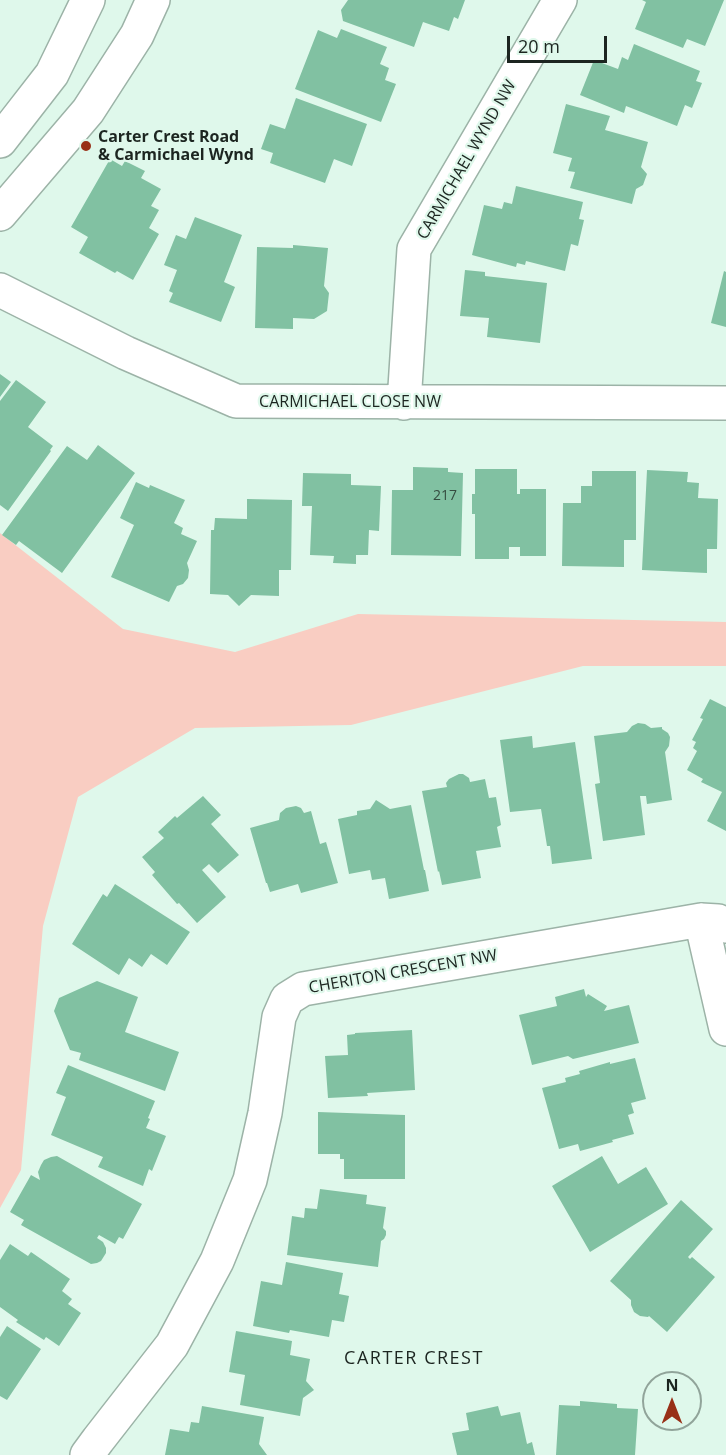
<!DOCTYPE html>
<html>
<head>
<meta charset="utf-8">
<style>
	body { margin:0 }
	#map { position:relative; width:726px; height:1455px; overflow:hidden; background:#dff8eb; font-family:"Open Sans",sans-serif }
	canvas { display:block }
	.north { position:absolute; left:642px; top:1371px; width:60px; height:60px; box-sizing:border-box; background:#dff8eb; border:2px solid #91a49a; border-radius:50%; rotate:0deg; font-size:16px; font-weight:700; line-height:24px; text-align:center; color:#1c2520 }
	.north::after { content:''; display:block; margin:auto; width:21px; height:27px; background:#983017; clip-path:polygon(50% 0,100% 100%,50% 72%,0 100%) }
	.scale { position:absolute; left:507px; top:36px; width:100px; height:27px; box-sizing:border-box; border:3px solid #1c2520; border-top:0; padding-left:8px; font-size:18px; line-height:21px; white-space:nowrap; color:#1c2520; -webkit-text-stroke:4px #dff8eb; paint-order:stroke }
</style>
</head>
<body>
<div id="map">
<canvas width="726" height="1455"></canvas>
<div class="north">N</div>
<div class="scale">20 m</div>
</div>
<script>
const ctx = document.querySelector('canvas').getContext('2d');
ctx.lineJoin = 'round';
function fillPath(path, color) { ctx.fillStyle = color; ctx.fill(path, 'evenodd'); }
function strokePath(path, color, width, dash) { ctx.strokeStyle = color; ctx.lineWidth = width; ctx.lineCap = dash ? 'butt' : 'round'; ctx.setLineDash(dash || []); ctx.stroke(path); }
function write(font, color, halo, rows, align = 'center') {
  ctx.font = font + ' "Open Sans",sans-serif'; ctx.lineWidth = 4.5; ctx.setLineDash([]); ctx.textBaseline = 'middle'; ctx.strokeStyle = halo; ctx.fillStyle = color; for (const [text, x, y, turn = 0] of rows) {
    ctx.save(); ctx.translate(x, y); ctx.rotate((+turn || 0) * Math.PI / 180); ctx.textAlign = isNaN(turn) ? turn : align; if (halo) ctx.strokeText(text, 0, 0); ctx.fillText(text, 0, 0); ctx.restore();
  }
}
fillPath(new Path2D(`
	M0,533L123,629L235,652L358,614L726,622V666H583L351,725L195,728L78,797L43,926L21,1170L0,1208Z`), '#f9cdc2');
fillPath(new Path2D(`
	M348,0H465L458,19L454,17L449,31L423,22L414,47L343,21L341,10Z
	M642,0H724L705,46L687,39L683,48L635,29L646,2Z
	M341,29L387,47L380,64L389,68L385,80L396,84L381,122L295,89L318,30L337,38Z
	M634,44L700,71L696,81L702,83L692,108L685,105L677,126L626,106L624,113L580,95L594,60L618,69L622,57L628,60Z
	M296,98L367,124L352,166L334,159L325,183L270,163L273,153L261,149L270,124L285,129Z
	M566,104L610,116L605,130L648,142L641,167L647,174L643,185L636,189L632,204L570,188L575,172L568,171L572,158L553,153Z
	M110,159L122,166L125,161L145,171L141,178L161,189L151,206L159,210L149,228L159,234L133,280L117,271L115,273L79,253L88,237L71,227Z
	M516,186L583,202L579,219L584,220L578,246L571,244L565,271L526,261L525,265L517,263L516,267L472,255L484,205L502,209L504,202L512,204Z
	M195,217L242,235L224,282L235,287L221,322L169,302L173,293L169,291L177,270L164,265L176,235L186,239Z
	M293,245L328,248L324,286L329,293L327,311L314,319L293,318V329L255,328L257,247L293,248Z
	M465,270L485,272V276L547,283L540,343L487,337L489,318L460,316Z
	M724,271L726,272V327L711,323Z
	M0,374L11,382L0,397Z
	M16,380L46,402L28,427L53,446L50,450L51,451L8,511L0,505V401Z
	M98,445L135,473L62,573L19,541L16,545L2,535L67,446L87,460Z
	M413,467L448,468V472L463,473L461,556L391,555L392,490H413Z
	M475,469H517V494H520V489H546V556H520V547H509V559H475V514H472V494H475Z
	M647,470L688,472L687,482L699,483L698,498L718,499L717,549H707V573L642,570Z
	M592,471H636V540H624V567L562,566L563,503H581V486H592Z
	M303,473L351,474V485L381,486L379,531L369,530L368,555H356V564L333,563L334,556L310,555L312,506H302Z
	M136,482L149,488L150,485L185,500L174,523L183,528L181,534L197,541L187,563L189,570L188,578L183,584L177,586L169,602L111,577L134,525L120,518Z
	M247,499L292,500L291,570H279V596L251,595L239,606L228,595L210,594L211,530H214L215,518L247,519Z
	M710,699L726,707V831L707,821L722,792L701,782L703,779L687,770L697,751L693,748L696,742L692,740L703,719L700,718Z
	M638,723L645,724L651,728L662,727V729L668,733L670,737L669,746L665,752L672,800L647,804L646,796H640L645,835L603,841L595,784L600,783L594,736L627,732L632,726Z
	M532,736L533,748L575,742L592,859L552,864L550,846H547L541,809L510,812L500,740Z
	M459,774H463L469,778L470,782L485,779L489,798L496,797L501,825L497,827L501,847L476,851L481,878L442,885L439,871L438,872L422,791L447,787L446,783L449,779Z
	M203,796L221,815L211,824L239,855L218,873L209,864L202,870L226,897L197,923L179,903L177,904L152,875L155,872L142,857L164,838L158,832L175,816L177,818Z
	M376,800L390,809L411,805L424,870H425L429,891L389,899L385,878L372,880L370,870L349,874L338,819L357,815V811L370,809Z
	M296,806L301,808L304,813L311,811L320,844L326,842L338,883L301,893L298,884L270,892L267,883H266L250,828L279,820L280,813L286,808Z
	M115,884L190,932L167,965L151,954L142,967L129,958L119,975L72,944L103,894L107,897Z
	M97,981L138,997L125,1032L179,1052L165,1091L79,1060L81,1053L70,1050L54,1011L59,998Z
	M584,989L586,997L588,994L607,1006L604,1011L629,1005L639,1043L573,1059L568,1056L532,1065L519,1015L557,1006L555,997Z
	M412,1030L415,1090L367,1093L368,1096L328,1098L325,1056L348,1055L347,1035L355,1034V1033Z
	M635,1058L646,1099L631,1103L634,1113L628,1115L634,1134L612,1140L613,1142L580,1151L578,1144L559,1149L542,1088L566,1082L565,1078L580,1074L579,1071L610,1062V1064Z
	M68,1065L155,1101L148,1118L150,1119L146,1128L166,1136L152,1171L149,1169L143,1186L98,1167L103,1157L51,1135L66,1097L56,1093Z
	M318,1112L405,1115V1179H344V1159H340V1154H318Z
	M57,1156L142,1204L123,1239L119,1237L115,1244L99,1235L97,1238L103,1242L106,1248V1253L101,1261L97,1263L91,1264L21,1225L24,1220L10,1212L31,1175L40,1180L38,1172L41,1165L44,1160L51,1157Z
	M602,1156L618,1184L646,1167L668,1204L590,1252L552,1186Z
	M320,1189L367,1195L366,1204L386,1207L383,1228L386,1231V1235L384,1239L381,1241L378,1267L287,1255L292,1216L304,1218L305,1208L317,1209Z
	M681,1200L713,1229L688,1257L690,1259L692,1257L715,1277L667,1332L649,1316L648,1317L640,1316L634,1312L631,1305V1300L610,1281Z
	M10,1244L28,1256L31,1252L70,1279L62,1291L72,1299L68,1304L81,1313L59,1346L46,1337L44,1340L16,1322L18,1320L0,1307V1260Z
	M286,1262L343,1273L339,1294L349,1296L344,1322L332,1320L329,1337L290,1330L289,1333L253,1326L261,1281L282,1285Z
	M7,1326L41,1349L7,1400L0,1396V1337Z
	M236,1331L292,1341L290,1355L310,1359L306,1381L314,1390L303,1398L300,1416L240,1405L245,1375L229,1372Z
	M580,1401L617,1404V1408L638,1409L635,1455H556L559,1405L580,1406Z
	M202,1406L264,1417L259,1444L267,1455H165L170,1429L189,1432L191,1422L199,1423Z
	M498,1406L501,1416L520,1412L527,1444L532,1442L535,1455H457L452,1433L469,1430L466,1413Z`), '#81c1a2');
const minor = new Path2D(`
	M0,141L52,74L88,0
	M0,214L88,111L137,35L153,0
	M0,290L126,353L236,401L726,403
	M404,403L414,249L560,0
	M701,920L726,1029
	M87,1455L98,1440L172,1345L217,1261L250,1180L265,1113L279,1017L287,999L303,989L701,920L718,921L726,926`);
strokePath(minor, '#9cb3a7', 36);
strokePath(minor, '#fff', 33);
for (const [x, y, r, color] of [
	[86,146,6,"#983017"]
]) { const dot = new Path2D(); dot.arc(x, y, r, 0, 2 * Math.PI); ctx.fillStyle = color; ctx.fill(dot); strokePath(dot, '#dff8eb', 2); }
write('14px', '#354c40', null, [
	["217",445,496]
]);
write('bold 16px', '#1c2520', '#dff8eb', [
	["Carter Crest Road",98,137],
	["& Carmichael Wynd",98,155]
], 'left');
write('16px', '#1c2520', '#dff8eb', [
	["CARMICHAEL WYND NW",467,160,-60],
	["CARMICHAEL CLOSE NW",350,402],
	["CHERITON CRESCENT NW",403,972,-10]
]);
ctx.letterSpacing = '1.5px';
write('18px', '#1c2520', '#dff8eb', [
	["CARTER CREST",414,1359]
]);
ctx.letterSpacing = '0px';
</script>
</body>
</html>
